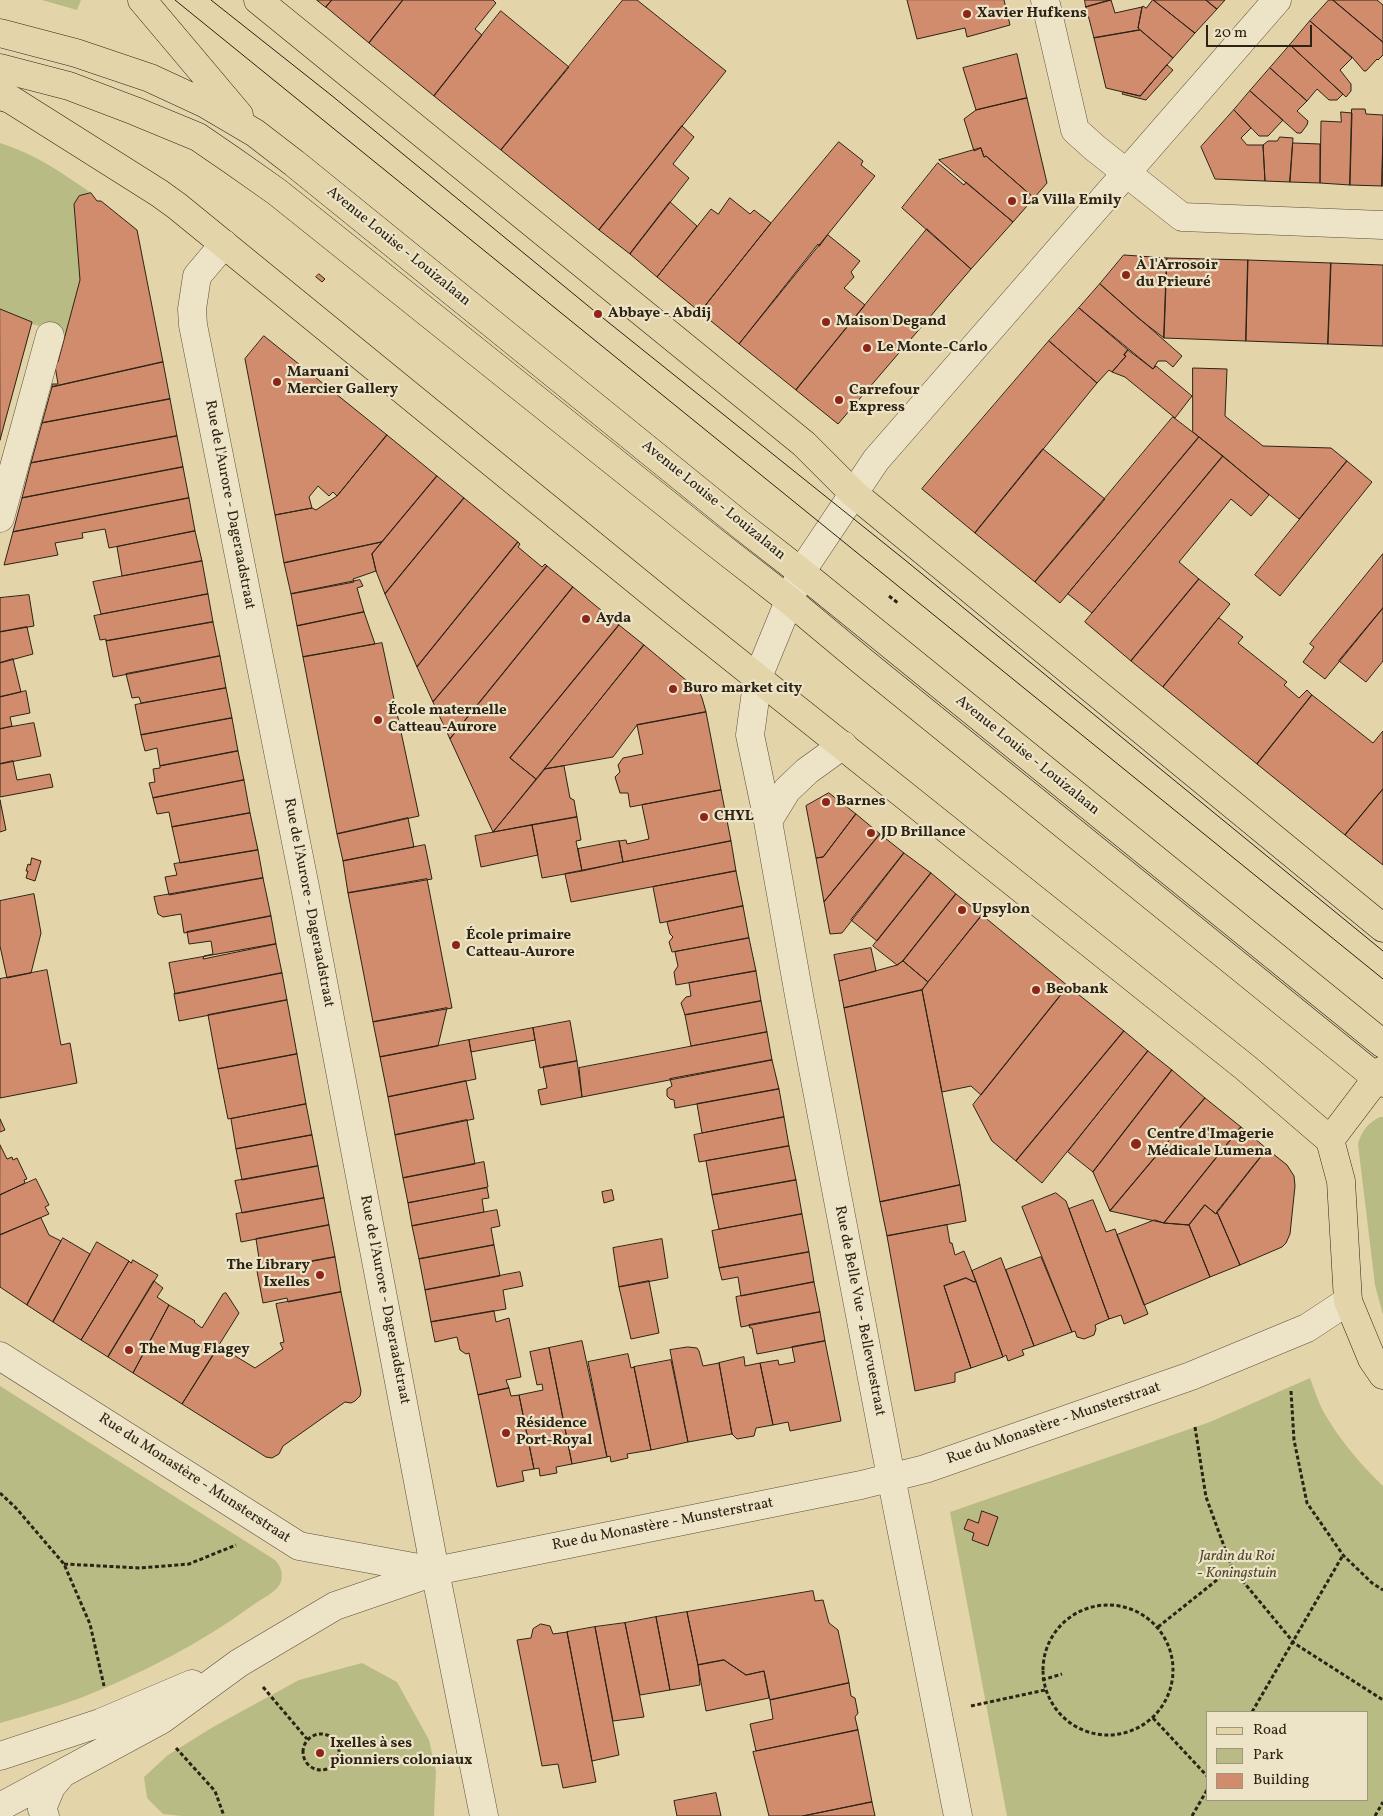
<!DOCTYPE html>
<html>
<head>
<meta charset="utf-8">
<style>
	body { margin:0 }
	#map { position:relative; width:1383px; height:1816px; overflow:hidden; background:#e3d4a9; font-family:Vollkorn,serif }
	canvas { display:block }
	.legend { position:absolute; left:1206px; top:1711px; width:162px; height:90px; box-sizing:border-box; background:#ede3c7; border:1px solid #a09680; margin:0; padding:6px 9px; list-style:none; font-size:15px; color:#2d2315 }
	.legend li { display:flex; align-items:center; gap:10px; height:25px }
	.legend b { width:25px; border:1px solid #a09680 }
	.scale { position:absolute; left:1206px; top:25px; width:106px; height:22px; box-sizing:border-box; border:2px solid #2d2315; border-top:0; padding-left:6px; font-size:15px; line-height:18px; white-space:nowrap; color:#2d2315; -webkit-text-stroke:4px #ede3c7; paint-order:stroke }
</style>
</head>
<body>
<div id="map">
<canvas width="1383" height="1816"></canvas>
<ul class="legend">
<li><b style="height:6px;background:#e3d4a9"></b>Road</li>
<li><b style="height:14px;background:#b9bb84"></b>Park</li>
<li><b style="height:14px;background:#d08c6d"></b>Building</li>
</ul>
<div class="scale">20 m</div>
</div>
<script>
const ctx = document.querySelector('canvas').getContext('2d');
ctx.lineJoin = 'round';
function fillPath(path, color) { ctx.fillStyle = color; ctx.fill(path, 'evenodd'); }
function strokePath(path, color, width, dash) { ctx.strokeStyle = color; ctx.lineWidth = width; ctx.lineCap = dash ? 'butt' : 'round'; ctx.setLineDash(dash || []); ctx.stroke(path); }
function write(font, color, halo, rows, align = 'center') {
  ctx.font = font + ' Vollkorn,serif'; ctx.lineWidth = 4.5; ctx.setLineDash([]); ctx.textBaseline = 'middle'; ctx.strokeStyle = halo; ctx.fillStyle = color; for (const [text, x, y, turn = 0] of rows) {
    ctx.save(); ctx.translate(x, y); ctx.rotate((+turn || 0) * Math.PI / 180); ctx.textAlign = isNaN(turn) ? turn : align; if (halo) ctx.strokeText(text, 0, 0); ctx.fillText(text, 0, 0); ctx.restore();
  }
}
fillPath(new Path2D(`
	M42,0H81L77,10Z
	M0,143C35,154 61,172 91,193L79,196L74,204L80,280L66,333L32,324L0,440Z
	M1380,1117H1383V1315L1375,1285L1358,1144C1362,1130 1368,1123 1380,1117Z
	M1310,1378C1314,1389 1318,1401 1323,1411C1339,1439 1360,1464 1383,1486V1816H1007L950,1512L1210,1422ZM1207,1712H1367V1800H1207Z
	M0,1386L275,1560C281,1566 284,1575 280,1584C275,1593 261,1599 253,1605C201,1643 143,1673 83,1697C56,1707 28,1715 0,1723Z
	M362,1663L397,1682L429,1740L436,1771L434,1816H182L163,1814L147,1798L144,1777L168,1755L213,1727L299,1680Z`), '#b9bb84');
const building = new Path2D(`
	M317,0H332L326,7Z
	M332,0H403L369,43L326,7Z
	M403,0H493L496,3L475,29L482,35L434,96L369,43Z
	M623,0H637L726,71L599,230L501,150Z
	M1004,0L1010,25L967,37L965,28L917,39L907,0Z
	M1085,0H1111L1086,7Z
	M1111,0L1115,13L1142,7L1138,28L1140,30L1094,38L1086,7Z
	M1153,0L1195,33L1173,58L1138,28L1142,7L1143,6L1146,8Z
	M1154,0H1206L1217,9L1195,33Z
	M1206,0H1225L1217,9Z
	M1329,0H1333L1383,42V55L1378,60L1377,59L1366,71H1364L1352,57L1310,21Z
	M1333,0H1377L1383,5V42Z
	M501,11L569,67L501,150L434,96Z
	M1310,21L1352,58L1340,70L1351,84V91L1346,97L1290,45Z
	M1140,30L1173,58L1140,96L1106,88L1094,38Z
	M1290,45L1343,94L1337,100H1329L1317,89L1307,101L1270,68Z
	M1017,54L1027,98L976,110L963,68Z
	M1167,65L1173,70L1146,100L1122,94L1123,92L1140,96Z
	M1270,68L1307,101L1297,111L1308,121L1307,125L1301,133H1297L1250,91Z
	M1250,91L1283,120L1268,136H1259L1234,110Z
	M1027,98L1047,183L1034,198L986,156L984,157L981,148L974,151L964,119L976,110Z
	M1352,109H1365L1366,114L1383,115L1382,186L1350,185Z
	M1234,110L1251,128L1241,138L1247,145H1263L1265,181L1215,179L1201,147Z
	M1341,112L1352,113L1350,185L1320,183L1321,121L1341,122Z
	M682,126L694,137L673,164L689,178L630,254L599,230Z
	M1280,137L1293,138L1290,182L1265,181L1263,145L1268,141H1277Z
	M1383,140V186H1382Z
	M839,142L863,161L861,165L875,176L739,344L700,312L771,223Z
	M1293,143L1320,144V183L1290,182Z
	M981,148L984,157L986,156L1034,198L1013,222L939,160Z
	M938,163L964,185L966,182L1013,222L971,269L902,208Z
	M91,193L97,201H101L137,230L163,362L52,387V384H58L54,360L58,362L80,280L74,204L79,196Z
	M730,198L750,214L754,210L771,223L700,312L657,277L711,209L718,214Z
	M670,202L697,226L657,277L630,254Z
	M927,229L971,269L838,424L796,390Z
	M828,235L860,261L851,272L854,277L844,288L865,305L796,390L739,344L818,244L819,246Z
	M1124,255L1167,258L1164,338L1138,318L1100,284Z
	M1167,258L1248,260L1246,341L1164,338Z
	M1248,260L1331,263L1328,344L1246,341Z
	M1331,263L1383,265V346L1328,344Z
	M319,274L325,279L322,282L316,277Z
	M1100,284L1182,356L1173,367L1166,361H1158L1153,369L1079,308Z
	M1079,308L1128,350L1124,355L1126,356L1112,372L1109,370L1097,383L1049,341Z
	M0,309L32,322L0,440Z
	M264,336L387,435L337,496L333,492L329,496L318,486L309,497L312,508L275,515L245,359Z
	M1049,341L1097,383L975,533L922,489Z
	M1128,350L1153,369L1156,366L1192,396L1175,418L1125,377L1112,372L1126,356L1124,355Z
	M163,362L170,399L42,423L52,387Z
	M1193,368L1227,369L1225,416L1263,446L1331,448L1347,461L1299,519L1193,432Z
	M170,399L177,436L31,463L42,423Z
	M1173,417L1199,437L1060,603L1035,582Z
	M387,435L437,476L382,542L284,563L275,515L312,508L316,510L337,496Z
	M177,436L183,467L22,498L31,463Z
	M1199,437L1223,456L1092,613L1068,594Z
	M1043,449L1105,499L1035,582L975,533Z
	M1223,456L1269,495L1251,516L1231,499L1179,562L1199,579L1131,661L1085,622Z
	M1347,461L1372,482L1280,596L1255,575Z
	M183,467L189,498L13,532L22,498Z
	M437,476L464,498L385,594L376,571L372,554Z
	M189,498L195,531L109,548L105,529L82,533L83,538L55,543L58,555L4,565L13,532Z
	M464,498L518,542L417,667L385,594Z
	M195,531L202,561L122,576L117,547Z
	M382,542L372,554L376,571L353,579L354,582L291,594L284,563Z
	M518,542L520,544L518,547L542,567L545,564L547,566L433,702L417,667Z
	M1383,554V608L1325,679L1303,662L1314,647L1310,644Z
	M202,561L208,594L101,614L93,582Z
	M547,566L573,587L450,739L433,702Z
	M1199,579L1230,604L1163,687L1131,661Z
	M360,580L363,586L357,588L364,612L297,626L291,594Z
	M573,587L619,625L510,758L536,779L493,832L450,739Z
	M208,594L213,622L106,641V639L100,640L94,616Z
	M29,595L34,626L0,632V598Z
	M1383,608V661L1366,682L1339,661Z
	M364,612L375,644L303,657L297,626Z
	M1219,618L1243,637L1238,643L1287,682L1284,685L1299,698L1307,690L1312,695L1257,764L1163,687Z
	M213,622L220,656L113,677L106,641Z
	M619,625L644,645L536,779L510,758Z
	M27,627L33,654L0,663V632Z
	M382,643L419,816L337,834L303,657Z
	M644,645L699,691L702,698L706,712L637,725L613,757L545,769Z
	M220,656L226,688L141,703L139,697L132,698L126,674Z
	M13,659L21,692L0,697V663Z
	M226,688L232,718L141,735L135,705Z
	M26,691L30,713L10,717L12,726L0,729V697Z
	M1312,695L1373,743L1383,731V789L1345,835L1257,764Z
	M706,712L721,790L630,807L628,793H620L615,777L620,772L618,765L623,758L643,754L637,725Z
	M232,718L238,751L160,766L157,748L145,751L141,735Z
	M34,723L41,756L0,764V729Z
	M238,751L244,780L153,798L149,783L155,782L153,769L160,768V766Z
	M13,761L17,780L50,774L53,787L0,797V764Z
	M564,766L570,798L574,800L577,817L493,832L545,769Z
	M244,780L250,813L172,827L169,812L157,814L153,798Z
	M1383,789V865L1345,835Z
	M721,790L731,841L623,862L619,841L626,840L627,844L649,839L642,805Z
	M829,793L856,814L823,857L816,858L806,806Z
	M0,800L6,830L0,832Z
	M250,813L258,850L180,863L172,827Z
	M856,814L880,834L824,902L816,858L823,857Z
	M577,817L581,840L576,841L582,871L542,878L532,825Z
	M408,818L414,847L343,861L337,834Z
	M532,825L538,855L481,867L475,836Z
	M880,834L904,853L842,933L830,934L824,902Z
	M619,841L623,862L582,871L578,849Z
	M731,841L736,871L571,902L565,874Z
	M425,845L432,879L348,893L343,861Z
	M258,850L263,878L169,895L165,877L177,875L174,864Z
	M904,853L931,873L877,941L851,920Z
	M32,858L41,861L35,881L26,878L28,871H26L28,864L30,865Z
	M736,871L743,906L660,923L653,887Z
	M931,873L956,894L903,961L897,965L873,946Z
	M263,878L271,916L184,933L181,914L163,917L158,914L154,897Z
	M427,879L452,1008L373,1022L348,893Z
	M34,894L41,933L31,973L7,978L0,946V901Z
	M956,894L982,915L928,982L903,961Z
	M743,906L749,938L672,952L669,942L673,937L670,934L667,922Z
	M982,915L1068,986L981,1095L971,1086L942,1092L922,990Z
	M271,916L276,944L203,959L204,956L213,954L211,941L189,944L187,932Z
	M749,938L756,971L676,985L674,972L678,966L675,952Z
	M276,944L282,973L175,994L169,963Z
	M871,948L876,971L839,981L834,955Z
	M903,961L928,982L922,990L844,1008L839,981L897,965Z
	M47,970L61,1045L70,1043L77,1083L0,1098V979Z
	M756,971L761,1001L685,1015L681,1003L686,997L691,996L689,983Z
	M282,973L287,1000L179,1021L174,994Z
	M1068,986L1124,1031L1016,1161L992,1141L973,1105Z
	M922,990L960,1185L880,1202L844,1008Z
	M287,1000L297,1054L218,1069L208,1015Z
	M761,1001L767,1032L691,1046L685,1015Z
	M447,1008L438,1046L380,1057L373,1022Z
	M570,1021L577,1061L540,1068L533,1028Z
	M533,1028L535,1040L471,1052L469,1040Z
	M1124,1031L1148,1051L1042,1183L1016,1161Z
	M767,1032L772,1060L582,1097L579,1068Z
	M469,1040L476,1079L388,1097L380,1057Z
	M1148,1051L1172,1070L1093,1172L1068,1152Z
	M297,1054L306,1104L228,1119L218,1069Z
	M772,1060L779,1089L675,1108L674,1100L670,1099L667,1096V1089L672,1086L670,1079Z
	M577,1061L582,1097L541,1105L538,1090L547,1088L543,1067Z
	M1172,1070L1205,1098L1110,1211L1093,1172Z
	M466,1081L474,1119L395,1135L388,1097Z
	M779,1089L784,1117L702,1133L697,1104Z
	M1205,1098L1241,1127L1164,1223L1110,1211Z
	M306,1104L312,1135L236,1149L231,1119Z
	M784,1117L789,1146L699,1162L694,1135Z
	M0,1119L5,1130L0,1132Z
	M467,1120L475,1164L403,1178L395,1135Z
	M1241,1127L1267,1149L1216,1214L1205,1205L1189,1225L1164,1223Z
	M312,1135L318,1166L242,1180L236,1149Z
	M0,1145L7,1159L12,1157L13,1160L17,1158L27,1179L24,1180L25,1183L0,1195Z
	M789,1146L796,1180L712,1195L706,1161Z
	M1267,1149L1287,1165L1294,1176L1295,1186L1290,1234L1286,1243L1282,1247L1240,1265L1217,1212Z
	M484,1162L488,1187L408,1203L403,1178Z
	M318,1166L324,1198L242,1213L235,1181Z
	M36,1179L49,1205L45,1207L49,1214L0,1235V1195Z
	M796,1180L802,1214L719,1229L712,1195Z
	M960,1185L966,1221L887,1236L880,1202Z
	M487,1188L489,1198L482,1199L484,1212L412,1226L408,1203Z
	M612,1190L614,1200L604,1203L602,1192Z
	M1056,1193L1066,1201L1109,1319L1095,1325L1096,1329L1094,1335L1084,1339L1077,1337L1075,1331L1072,1332L1022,1207Z
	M324,1198L329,1225L241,1242L236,1214Z
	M1093,1200L1106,1232L1115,1229L1148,1314L1124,1324L1121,1315L1109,1319L1069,1209Z
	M1205,1205L1216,1214L1217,1212L1240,1265L1210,1277L1189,1225Z
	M497,1210L500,1226L491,1228L494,1245L419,1259L412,1226Z
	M802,1214L809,1252L719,1268L712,1231Z
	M41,1218L49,1235L61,1241L27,1305L0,1287V1235Z
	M1155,1220L1164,1223L1189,1225L1210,1277L1144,1305L1117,1235Z
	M329,1225L335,1257L261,1271L256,1239Z
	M947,1225L950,1243H952L955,1255L964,1251L976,1281L974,1282L966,1278L944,1286L971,1368L955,1373V1382L915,1391L887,1236Z
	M63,1238L90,1254L53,1322L27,1305Z
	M662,1239L668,1278L619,1287L613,1248Z
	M97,1242L129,1261L81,1340L53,1322Z
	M494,1245L500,1276L425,1290L419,1259Z
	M809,1252L814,1282L741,1296L738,1277L722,1280L719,1268Z
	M335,1257L341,1292L288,1302L287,1298L263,1303L257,1271Z
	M1041,1257L1072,1332L1034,1346L1006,1270Z
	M1001,1258L1034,1346L1022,1350L1024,1355L1008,1361L1006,1355L1003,1357L972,1271Z
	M133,1260L158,1275L108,1357L81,1340L129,1261L131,1263Z
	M520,1272L523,1286L503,1290L506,1309L431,1322L425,1290Z
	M966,1278L974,1282L976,1281L1003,1357L971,1368L944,1286Z
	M154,1281L163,1288L157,1297L169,1305L133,1373L108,1357Z
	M649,1281L659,1333L631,1339L619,1287Z
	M814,1282L820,1312L741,1327L736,1297Z
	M341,1292L361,1391L360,1396L355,1401L351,1403L345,1402L283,1446L279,1454L272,1458L266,1457L182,1404L219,1346L255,1368L283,1349L280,1343L284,1342L276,1304Z
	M226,1293L239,1313L182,1404L133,1373L169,1305L195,1321L194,1322L202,1328L223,1294Z
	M494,1311L496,1322L509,1318L521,1377L506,1380L509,1388L478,1395L469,1353L466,1354L460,1350L457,1337L435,1342L431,1322Z
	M820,1312L825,1341L757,1354L752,1328H750L749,1325Z
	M582,1341L607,1457L572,1464L549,1348Z
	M825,1341L841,1421L790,1431L788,1422L773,1425L760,1363L778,1360L779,1365L795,1362L792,1347Z
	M688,1347L697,1348L699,1351L703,1366L719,1363L732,1434L688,1442L670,1350Z
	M549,1348L572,1464L556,1467L557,1473L540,1476L539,1468L534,1469L519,1395L543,1390L542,1384L537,1385L530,1352Z
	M628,1354L631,1368L634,1367L651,1450L627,1454L628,1458L611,1462L610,1456L607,1457L588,1362Z
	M744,1357L745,1366L760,1363L773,1425L756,1428L754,1436L737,1439L732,1434L719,1363Z
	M671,1360L688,1442L651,1450L634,1367Z
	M509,1388L511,1396L519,1395L534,1469L522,1471L524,1481L497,1487L478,1395Z
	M982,1511L998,1517L988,1546L972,1540L974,1533L964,1529L968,1519L978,1523Z
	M813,1591L815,1601L823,1600L829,1623L838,1630L849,1683L770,1700L764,1671L746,1675L724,1660L698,1665L687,1612Z
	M687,1612L698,1665L700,1685L670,1690L656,1617Z
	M656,1617L670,1690L640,1695L625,1623Z
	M625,1623L644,1717L613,1721L595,1627Z
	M541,1624L550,1626L553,1634L567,1632L596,1782L563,1788L558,1764L542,1766L517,1640L531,1638L533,1629Z
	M595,1627L619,1755L592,1761L567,1632Z
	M724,1660L746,1675L764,1671L769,1698L706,1711L698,1665Z
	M849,1683L851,1696L855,1698L858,1713L855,1717L858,1730L756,1751L750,1724L773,1719L770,1700Z
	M858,1730L872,1802L803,1816H769L753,1752Z
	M716,1793L721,1816H677L674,1801Z
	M872,1802L875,1816H803Z`);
fillPath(building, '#d08c6d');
strokePath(building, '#2d2315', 1);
const minor = new Path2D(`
	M1045,0L1075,130L1095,148L1182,217L1383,225
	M224,244L197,276L192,309L193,325L306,892L435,1571L484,1816
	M0,518L50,336
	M768,821L787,790L807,771L843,745
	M0,1356L299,1546L435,1571L861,1485L925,1469L1191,1376L1307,1328L1348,1301
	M0,1756L100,1723L192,1684
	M0,1807L161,1720L239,1663L335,1606L434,1572
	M45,1816L42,1809L51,1787L62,1774
	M958,1816L885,1446L800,1001L768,821L750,735L758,677L801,572L876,460L1277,0`);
const major = new Path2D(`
	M258,0L804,444L853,493L1383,928
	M0,96L10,99L159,193L177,206L675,612L1246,1068L1330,1140L1341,1181L1348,1301L1372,1359L1383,1375
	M1330,1140L1383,1070`);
const highway = new Path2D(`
	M142,0L239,115
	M0,33L76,53L150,78L204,103L255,133L294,163L742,526L801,572L1383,1044
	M0,68L69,86L135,111L198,137L233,161L277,192L713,541L790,601L862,661L1383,1083`);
strokePath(minor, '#5a4f3a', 29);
strokePath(major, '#2d2315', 29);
strokePath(highway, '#2d2315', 29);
strokePath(new Path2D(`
	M889,596L898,603
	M1291,1391L1294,1440L1307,1503L1343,1555L1372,1583L1383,1590
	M1195,1427L1206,1497L1232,1568L1294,1643L1383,1700
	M0,1493L16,1508L64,1564L90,1624L104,1686
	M64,1564L140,1568L189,1564L236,1545
	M1043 1670a65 65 0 1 1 130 0a65 65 0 1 1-130 0Z
	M1158,1627L1232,1568
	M1042,1680L1062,1674
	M263,1687L307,1739
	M971,1706L1045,1690
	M1252,1712L1343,1555
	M1153,1718L1207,1776
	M303 1752a18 18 0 1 1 36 0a18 18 0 1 1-36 0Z
	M176,1748L215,1791L224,1816
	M1192,1816L1207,1790
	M1375,1816L1383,1802`), '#2d2315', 3, [4, 2.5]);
strokePath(minor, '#ede3c7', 28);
strokePath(major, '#e3d4a9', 28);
strokePath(highway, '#e3d4a9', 28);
strokePath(new Path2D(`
	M175,0L1383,979
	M211,0L331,95L598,314L905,560L1383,951`), '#2d2315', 1);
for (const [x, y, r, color] of [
	[967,14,5,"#8f2418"],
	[1012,201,5,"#8f2418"],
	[1126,275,5,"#8f2418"],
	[598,314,5,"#8f2418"],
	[826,322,5,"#8f2418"],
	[867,348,5,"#8f2418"],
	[277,382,5,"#8f2418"],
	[839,400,5,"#8f2418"],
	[586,619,5,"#8f2418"],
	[673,689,5,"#8f2418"],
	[378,720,5,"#8f2418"],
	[826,802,5,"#8f2418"],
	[704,817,5,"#8f2418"],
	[871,833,5,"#8f2418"],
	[962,910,5,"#8f2418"],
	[456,945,5,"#8f2418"],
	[1036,990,5,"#8f2418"],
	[1136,1144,6,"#8f2418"],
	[320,1275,5,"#8f2418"],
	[129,1350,5,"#8f2418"],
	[506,1433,5,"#8f2418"],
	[320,1753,5,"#8f2418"]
]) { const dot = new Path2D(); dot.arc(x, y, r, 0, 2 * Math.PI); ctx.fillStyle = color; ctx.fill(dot); strokePath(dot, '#ede3c7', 2); }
write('bold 15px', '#2d2315', '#ede3c7', [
	["Xavier Hufkens",977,14],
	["La Villa Emily",1022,201],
	["À l'Arrosoir",1136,266],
	["du Prieuré",1136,283],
	["Abbaye - Abdij",608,314],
	["Maison Degand",836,322],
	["Le Monte-Carlo",877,348],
	["Maruani",287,373],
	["Mercier Gallery",287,390],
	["Carrefour",849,391],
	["Express",849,408],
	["Ayda",596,619],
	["Buro market city",683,689],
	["École maternelle",388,711],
	["Catteau-Aurore",388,728],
	["Barnes",836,802],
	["CHYL",714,817],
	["JD Brillance",881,833],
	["Upsylon",972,910],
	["École primaire",466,936],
	["Catteau-Aurore",466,953],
	["Beobank",1046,990],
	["Centre d'Imagerie",1147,1135],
	["Médicale Lumena",1147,1152],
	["The Library",310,1266,"right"],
	["Ixelles",310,1283,"right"],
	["The Mug Flagey",139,1350],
	["Résidence",516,1424],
	["Port-Royal",516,1441],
	["Ixelles à ses",330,1744],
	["pionniers coloniaux",330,1761]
], 'left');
write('15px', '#2d2315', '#ede3c7', [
	["Avenue Louise - Louizalaan",398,247,39],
	["Avenue Louise - Louizalaan",713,501,39],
	["Rue de l'Aurore - Dageraadstraat",229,505,79],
	["Avenue Louise - Louizalaan",1027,756,39],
	["Rue de l'Aurore - Dageraadstraat",308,903,79],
	["Rue de l'Aurore - Dageraadstraat",384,1300,79],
	["Rue de Belle Vue - Bellevuestraat",859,1311,79],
	["Rue du Monastère - Munsterstraat",1054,1424,-19],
	["Rue du Monastère - Munsterstraat",194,1479,33],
	["Rue du Monastère - Munsterstraat",663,1525,-11]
]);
write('italic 15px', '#504931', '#ede3c7', [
	["Jardin du Roi",1237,1557],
	["- Koningstuin",1237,1574]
]);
</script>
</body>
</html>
